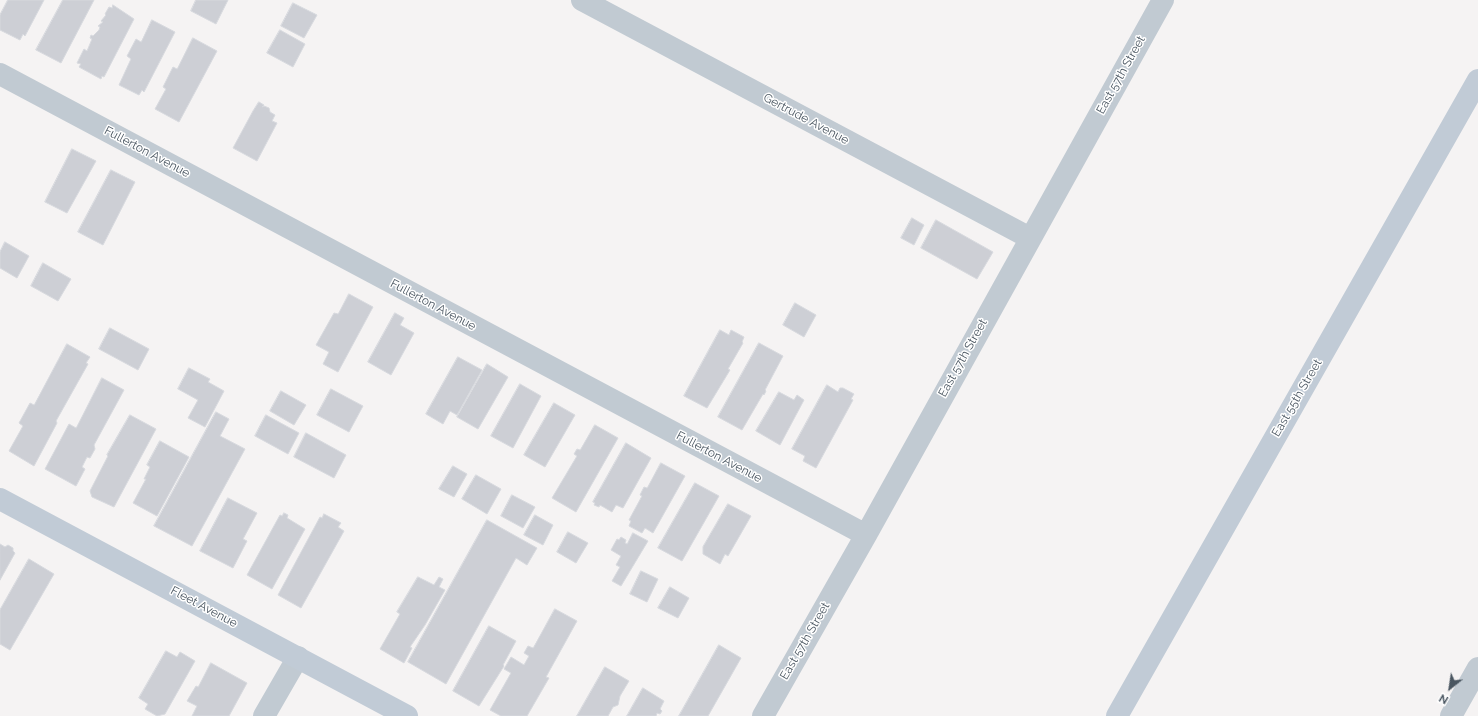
<!DOCTYPE html>
<html>
<head>
<meta charset="utf-8">
<style>
	body { margin:0 }
	#map { position:relative; width:1478px; height:716px; overflow:hidden; background:#f5f3f3; font-family:Raleway,sans-serif }
	canvas { display:block }
	.north { position:absolute; left:1430px; top:668px; width:40px; height:40px; -webkit-text-stroke:3px #fff; paint-order:stroke; rotate:210deg; font-size:11px; font-weight:700; line-height:16px; text-align:center; color:#4a5661 }
	.north::after { content:''; display:block; margin:auto; width:14px; height:18px; background:#4a5661; clip-path:polygon(50% 0,100% 100%,50% 72%,0 100%) }
</style>
</head>
<body>
<div id="map">
<canvas width="1478" height="716"></canvas>
<div class="north">N</div>
</div>
<script>
const ctx = document.querySelector('canvas').getContext('2d');
ctx.lineJoin = 'round';
function fillPath(path, color) { ctx.fillStyle = color; ctx.fill(path, 'evenodd'); }
function strokePath(path, color, width, dash) { ctx.strokeStyle = color; ctx.lineWidth = width; ctx.lineCap = dash ? 'butt' : 'round'; ctx.setLineDash(dash || []); ctx.stroke(path); }
function write(font, color, halo, rows, align = 'center') {
  ctx.font = font + ' Raleway,sans-serif'; ctx.lineWidth = 3; ctx.setLineDash([]); ctx.textBaseline = 'middle'; ctx.strokeStyle = halo; ctx.fillStyle = color; for (const [text, x, y, turn = 0] of rows) {
    ctx.save(); ctx.translate(x, y); ctx.rotate((+turn || 0) * Math.PI / 180); ctx.textAlign = isNaN(turn) ? turn : align; if (halo) ctx.strokeText(text, 0, 0); ctx.fillText(text, 0, 0); ctx.restore();
  }
}
const building = new Path2D(`
	M8,0H44L25,36L23,34L20,40L0,30V15Z
	M63,0H94L61,63L36,50Z
	M196,0H228L216,24L191,11Z
	M293,3L317,15L304,38L281,26Z
	M113,5L134,19L104,77L102,76L101,79L79,67L81,64L77,63L84,49L87,51L92,39L90,38L91,35L93,36L99,30L100,27L98,26L103,22L101,21L106,15L105,14L109,7L112,8Z
	M152,20L175,32L144,92L142,90L139,95L119,85L131,59L127,56L136,39L141,42Z
	M280,30L305,44L293,67L267,53Z
	M193,38L217,51L179,122L155,109L166,89L163,87L173,67L177,69Z
	M259,102L264,105L262,107L264,106L269,108L270,112L275,115L272,121L277,123L257,161L233,148L253,111Z
	M72,149L96,161L67,213L45,202Z
	M111,170L135,182L103,245L78,232Z
	M912,218L924,225L914,245L901,238Z
	M936,220L993,252L977,279L921,248Z
	M5,242L29,256L17,278L0,268V252Z
	M43,263L71,279L58,301L31,286Z
	M349,294L373,307L338,372L323,364L329,352L316,345L334,313L338,314Z
	M795,303L816,315L804,337L783,325Z
	M395,313L404,318L400,325L414,333L391,375L368,362Z
	M110,328L149,349L138,370L99,349Z
	M720,330L729,335L731,330L744,337L742,342L743,343L728,369L730,370L707,408L684,396Z
	M759,343L783,356L765,390L766,391L764,395L763,394L742,430L718,417Z
	M67,344L90,357L86,363L88,364L56,421L57,423L34,466L9,451L23,426L19,423L30,403L34,405Z
	M458,357L482,370L457,415L450,411L443,424L426,414Z
	M487,364L508,377L478,429L457,417Z
	M189,368L210,379L208,382L224,391L205,427L188,418L198,400L178,389Z
	M102,378L124,390L94,445L95,449L90,458L87,457L82,467L85,469L76,486L45,469L69,424L76,428Z
	M520,384L541,396L513,448L491,436Z
	M827,385L838,392L840,388H843L854,394L851,399L853,400L816,468L803,461L805,456L792,449Z
	M331,389L363,406L349,432L317,415Z
	M281,391L306,405L294,425L270,411Z
	M779,392L794,400L797,395L804,400L780,445L756,431Z
	M554,403L575,415L545,467L524,455Z
	M216,412L229,419L220,436L245,449L192,546L154,526Z
	M130,415L156,429L114,507L92,497L90,491L108,456L107,455Z
	M266,415L299,433L288,454L255,436Z
	M595,425L618,438L576,512L552,498L577,456L574,454L577,449L580,450Z
	M306,433L346,455L334,478L294,457Z
	M160,441L189,457L157,516L133,503L146,479H144L150,467L147,465Z
	M626,443L651,458L623,508L616,505L612,512L600,505L599,507L594,505L595,503L593,502Z
	M661,463L685,476L653,533L645,528L642,533L629,526L631,521L629,520L642,496L640,495L644,487L647,488Z
	M453,466L467,474L454,497L439,489Z
	M476,475L501,489L487,514L462,499Z
	M695,483L719,496L682,561L658,548Z
	M512,495L535,507L523,528L501,516Z
	M228,498L257,513L243,539L247,541L233,568L200,551Z
	M728,504L751,516L728,556L725,554L720,564L703,554V547Z
	M284,513L288,515L287,518L305,529L272,589L247,575L280,515L282,516Z
	M324,514L341,523L338,527L344,531L301,608L278,595L320,517L322,518Z
	M535,515L553,525L543,545L524,535Z
	M487,520L537,548L527,565L516,558L446,684L408,662Z
	M568,532L588,543L576,563L557,552Z
	M633,533L648,541L621,586L612,581L620,567L616,565L621,556L611,550L617,539L619,540L621,537L626,540L625,543L627,544Z
	M0,544L5,547L8,545L13,548V551L15,553L0,580Z
	M29,559L54,574L10,650L0,644V610Z
	M641,571L658,579L647,602L630,594Z
	M418,577L434,585L439,577L443,579L439,587L445,590L425,625L410,647L412,648L404,663L380,649L400,614L397,612Z
	M670,587L689,598L678,618L658,608Z
	M555,609L577,621L546,677L549,678L527,716H501L490,710L511,673L504,669L511,657L524,665L529,656L524,653L528,646L533,648Z
	M489,626L516,641L503,665L504,666L479,706L453,691Z
	M719,645L741,658L708,716H679Z
	M166,651L177,657L180,652L195,661L165,714L157,716L145,709L148,704L139,698Z
	M211,663L247,683L229,716H192L197,706L187,701L196,686L198,687Z
	M605,667L629,681L620,696L618,705L613,707L608,716H577Z
	M643,688L664,701L660,709L662,711L660,714L657,713L656,716H627Z`);
fillPath(building, '#cdcfd5');
strokePath(building, '#d7d9de', 1);
strokePath(new Path2D(`
	M582,0L1030,238
	M0,74L866,535
	M264,716L298,657
	M763,716L866,535L1163,0
	M1451,716L1478,668`), '#c1cad2', 22);
strokePath(new Path2D(`
	M0,499L407,716
	M1117,716L1478,80`), '#c1cbd6', 22);
write('12px', '#4a5661', '#fff', [
	["East 57th Street",1121,75,-61],
	["Gertrude Avenue",806,119,28],
	["Fullerton Avenue",147,152,28],
	["Fullerton Avenue",433,305,28],
	["East 57th Street",963,358,-61],
	["East 55th Street",1297,398,-60],
	["Fullerton Avenue",719,457,28],
	["Fleet Avenue",204,607,28],
	["East 57th Street",805,641,-60]
]);
</script>
</body>
</html>
